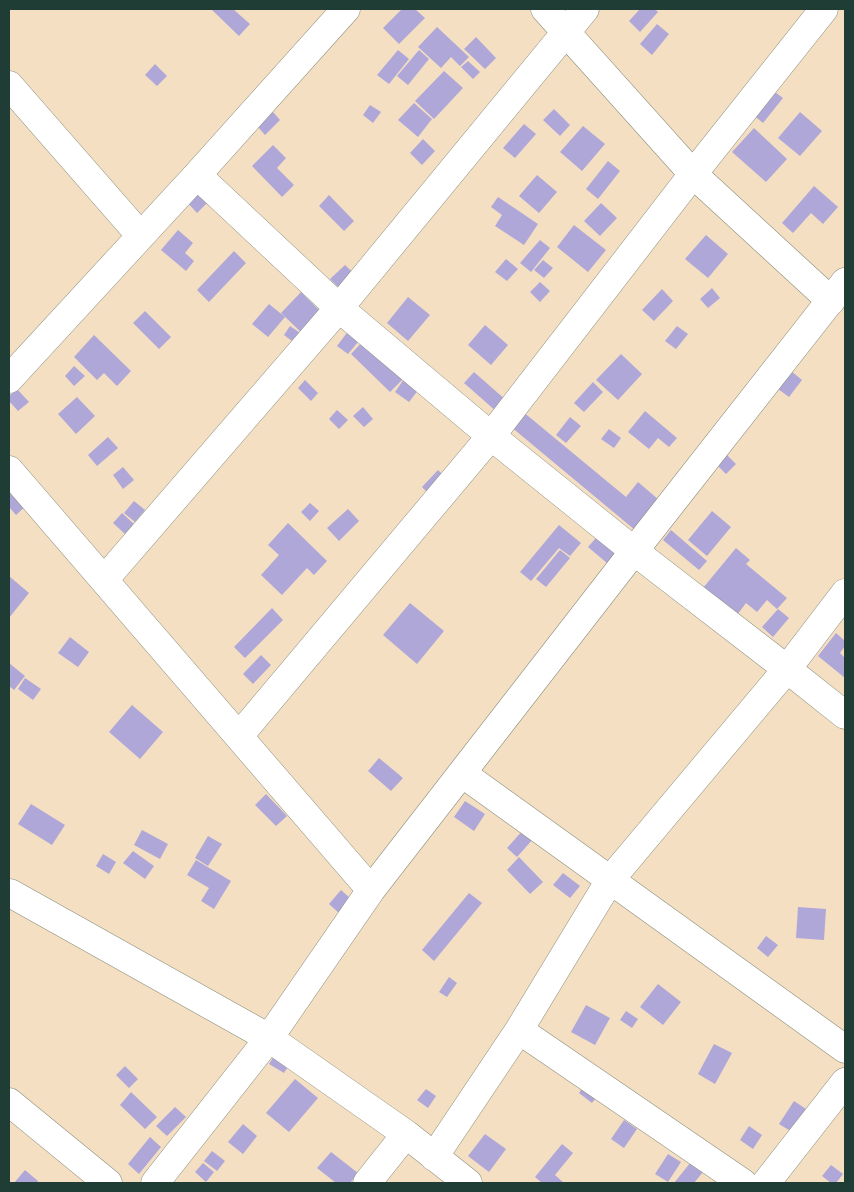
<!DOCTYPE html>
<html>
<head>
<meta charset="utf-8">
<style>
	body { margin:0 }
	#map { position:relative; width:854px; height:1192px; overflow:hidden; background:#f4dfc3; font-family:"Playpen Sans",sans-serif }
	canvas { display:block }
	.frame { position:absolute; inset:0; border:10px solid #1f3d34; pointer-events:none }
</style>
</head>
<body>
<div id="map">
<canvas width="854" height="1192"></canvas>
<div class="frame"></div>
</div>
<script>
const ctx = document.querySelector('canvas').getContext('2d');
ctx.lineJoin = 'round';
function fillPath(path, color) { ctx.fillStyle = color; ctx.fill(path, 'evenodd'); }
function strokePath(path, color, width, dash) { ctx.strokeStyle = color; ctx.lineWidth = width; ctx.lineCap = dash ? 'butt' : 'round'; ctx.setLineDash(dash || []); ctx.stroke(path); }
fillPath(new Path2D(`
	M211,9H233L250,24L239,36Z
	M402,9H415L425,18L399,44L383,28Z
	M640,9H655L658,12L640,32L629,21Z
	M657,24L669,34L652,55L640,44Z
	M437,27L469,57L460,66L451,57L441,68L418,47Z
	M476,37L496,58L485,69L464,49Z
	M398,50L409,59L389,84L377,75Z
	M419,50L429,59L408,85L397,76Z
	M468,61L480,72L473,79L461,67Z
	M155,64L167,76L157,86L145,75Z
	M444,71L463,88L434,119L415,101Z
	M771,89L783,98L763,123L751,113Z
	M414,103L432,119L418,137L398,120Z
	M370,105L381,112L373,123L363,115Z
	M554,109L570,125L560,136L543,120Z
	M273,112L280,120L265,135L258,127Z
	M800,112L822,131L800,156L778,138Z
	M524,124L536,134L515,158L503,148Z
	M583,126L605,144L582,171L560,152Z
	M754,128L787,159L766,182L732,152Z
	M423,139L435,151L422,165L410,153Z
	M273,145L286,158L277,168L294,185L282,197L252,166Z
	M608,161L620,171L598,199L586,189Z
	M537,175L557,192L539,213L519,196Z
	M814,186L838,207L823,224L811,213L793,233L782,223Z
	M197,191L208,202L197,213L186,201Z
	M329,195L354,221L344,231L319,206Z
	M498,197L538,224L524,245L495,226L502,215L491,207Z
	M601,203L617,218L600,236L584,221Z
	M574,225L606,250L588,272L557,247Z
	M178,230L193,243L185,253L194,261L186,271L161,250Z
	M706,235L728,254L708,278L685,259Z
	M540,240L550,248L531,272L520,263Z
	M234,251L246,263L209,302L197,290Z
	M506,259L518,269L507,281L495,272Z
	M543,260L553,268L544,278L534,270Z
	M345,265L364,283L349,298L330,279Z
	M540,282L550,291L540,302L530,292Z
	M712,288L720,298L708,308L700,299Z
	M662,289L673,301L654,321L642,310Z
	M301,292L323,314L304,335L281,313Z
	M408,297L430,315L408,341L387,323Z
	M269,304L285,317L268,337L252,324Z
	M145,311L171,337L159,349L133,323Z
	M485,325L508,345L491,365L468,345Z
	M290,326L303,335L296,344L284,335Z
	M352,326L364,335L348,354L337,346Z
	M677,326L688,334L676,349L665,341Z
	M94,335L131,371L117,386L104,373L97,380L74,357Z
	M364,340L404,378L390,392L351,354Z
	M621,354L642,374L618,400L596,380Z
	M74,366L85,376L74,386L65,376Z
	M791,371L802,380L789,397L778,389Z
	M474,372L507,401L497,412L464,383Z
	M404,379L419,389L409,402L395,392Z
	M305,380L318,393L311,401L298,388Z
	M593,382L603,392L584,412L574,403Z
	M17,389L29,402L18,411L9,401V396Z
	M77,397L95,416L76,434L58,414Z
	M363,407L373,419L364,427L353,416Z
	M337,410L348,420L339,429L329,419Z
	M522,411L626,497L638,482L659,500L635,530L510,426Z
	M645,411L677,438L669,447L658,438L649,449L628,432Z
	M570,417L581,426L566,443L556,435Z
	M609,429L621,438L614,448L601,439Z
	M108,437L118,448L97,466L88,455Z
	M726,454L736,464L726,474L716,464Z
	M123,467L134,480L123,489L113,475Z
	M438,470L448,480L432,497L422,487Z
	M9,485L27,505L16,515L9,507Z
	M134,501L145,510L135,522L124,513Z
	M310,503L319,511L310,521L301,512Z
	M348,509L359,521L339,541L327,528Z
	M712,511L731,527L707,556L688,540Z
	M122,513L134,524L125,534L113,523Z
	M288,523L327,561L314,575L307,568L282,595L261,575L279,555L268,545Z
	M559,525L581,543L570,556L559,548L531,581L520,572Z
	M671,530L707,561L699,570L663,540Z
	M602,531L628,553L614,569L588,547Z
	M736,548L750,560L746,564L787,598L777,609L767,600L757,612L746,603L737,615L703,588Z
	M560,550L570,558L546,587L536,579Z
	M9,576L29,593L9,618Z
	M410,603L444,631L417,664L383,635Z
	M272,608L283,620L245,658L234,647Z
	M778,609L789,618L773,637L762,627Z
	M836,633L845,641V646L840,653L845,658V678L818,656Z
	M70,637L89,652L78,667L58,653Z
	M261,655L271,665L253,684L243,674Z
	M9,663L25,676L14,690L9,686Z
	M25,678L41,689L33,700L18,689Z
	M132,705L163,732L140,759L109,732Z
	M379,758L403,778L391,791L368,771Z
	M266,794L287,816L276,826L255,805Z
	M465,801L485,814L474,831L454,817Z
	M31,804L65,825L52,845L18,824Z
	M524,829L534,838L517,857L507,848Z
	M142,830L168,844L160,859L134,845Z
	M208,836L222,844L208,866L195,858Z
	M133,851L154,866L145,879L123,863Z
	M103,854L116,862L109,874L96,866Z
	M519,857L543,882L530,894L507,870Z
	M196,860L231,881L214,909L201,901L209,888L187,875Z
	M563,873L580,886L570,898L553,885Z
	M341,890L351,899L339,913L329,904Z
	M469,893L482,903L434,961L422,950Z
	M798,907L826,909L824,940L796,938Z
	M766,936L778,945L768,957L757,948Z
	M449,977L457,983L447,997L439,992Z
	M658,984L681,1002L663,1025L640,1007Z
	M586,1005L610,1018L595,1045L571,1032Z
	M626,1011L638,1019L632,1028L620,1020Z
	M714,1044L732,1053L715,1084L698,1074Z
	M276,1053L291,1062L284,1073L269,1064Z
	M125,1066L138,1079L129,1088L116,1075Z
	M295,1079L318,1098L289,1132L266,1113Z
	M587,1081L601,1091L592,1103L579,1093Z
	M426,1089L436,1096L428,1108L417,1100Z
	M131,1092L157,1117L145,1129L120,1105Z
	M794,1101L806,1109L792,1132L779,1124Z
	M175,1107L186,1117L167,1136L156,1126Z
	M624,1120L637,1129L624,1148L611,1139Z
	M243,1124L257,1136L243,1154L228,1142Z
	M749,1126L762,1135L753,1149L740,1140Z
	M485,1134L506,1149L489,1172L468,1156Z
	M150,1137L161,1147L139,1174L128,1164Z
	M562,1144L573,1153L555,1175L564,1183H542L535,1177Z
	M212,1151L225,1161L217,1171L204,1161Z
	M331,1152L358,1173L350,1183H336L317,1168Z
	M668,1154L681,1162L668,1182L655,1174Z
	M695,1157L707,1167L694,1183H674Z
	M203,1163L214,1172L206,1182L195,1172Z
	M831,1165L843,1174L836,1183H831L822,1176Z
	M25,1170L38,1181L37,1183H14Z`), '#afa7d8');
const minor = new Path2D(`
	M545,9L693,174L831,301
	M9,85L140,235
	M197,175L339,308L491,436L634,551L787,669L845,715
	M9,379L197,175L346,9
	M9,470L371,890
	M104,580L339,308L585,9
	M239,736L491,436L693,174L824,9
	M463,774L845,1049
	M9,895L10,893L269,1038L406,1134L468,1183
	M519,1030L743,1183
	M9,1102L108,1183
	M434,1157L519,1030L610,880L787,669L845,593
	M155,1183L269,1038L371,890L634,551L845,282
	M367,1183L406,1134
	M766,1183L845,1082`);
strokePath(minor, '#8a8e7c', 29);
strokePath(minor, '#fff', 28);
</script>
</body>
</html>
